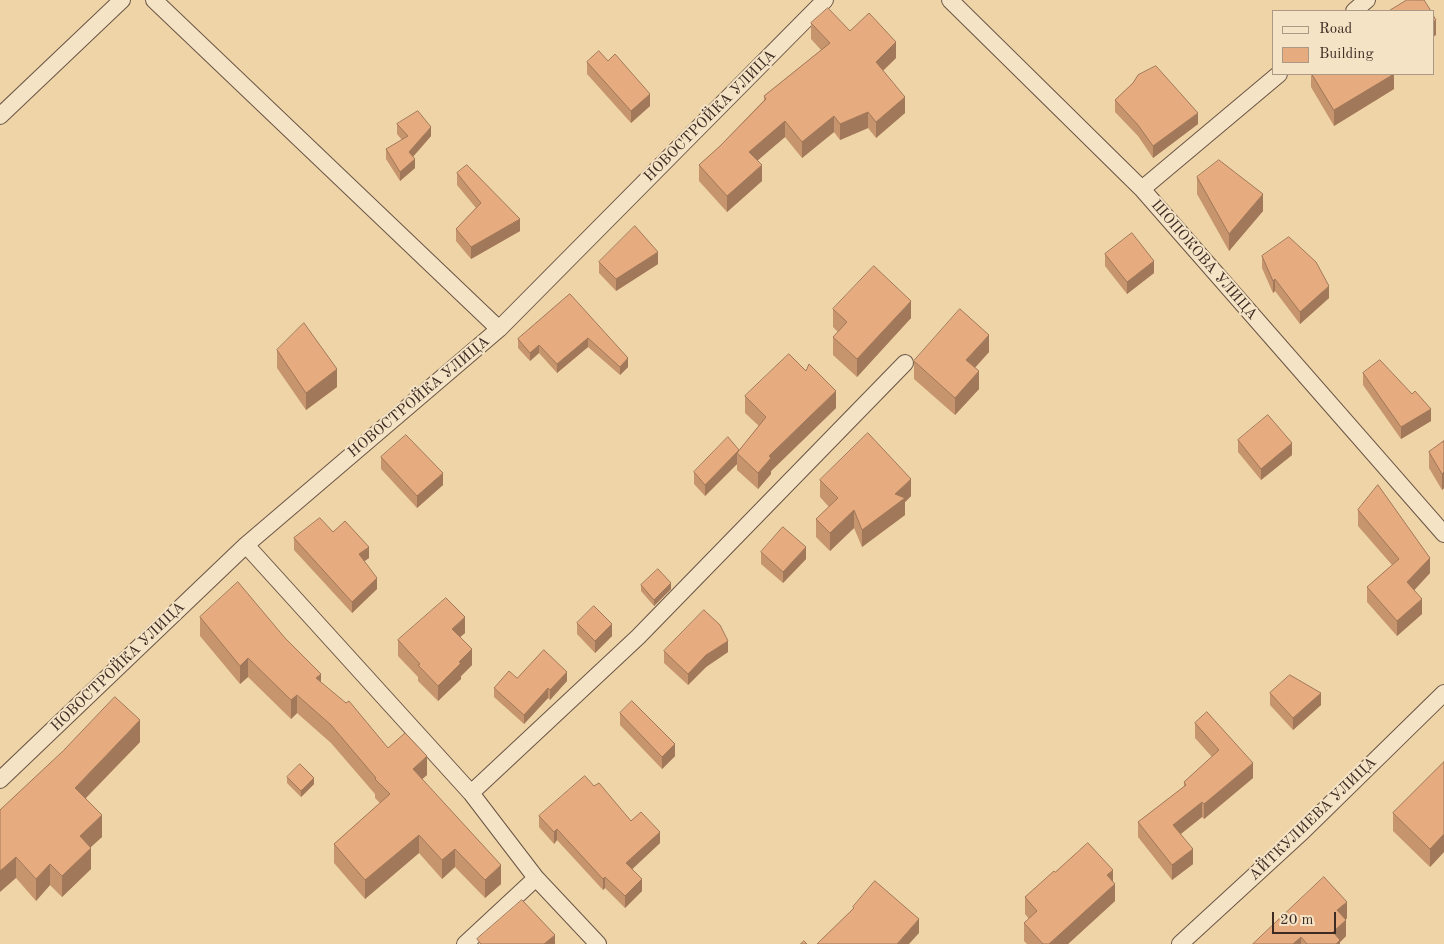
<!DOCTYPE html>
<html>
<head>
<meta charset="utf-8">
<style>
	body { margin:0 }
	#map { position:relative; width:1444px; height:944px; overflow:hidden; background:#efd4a8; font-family:"Old Standard TT",serif }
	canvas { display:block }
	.legend { position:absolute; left:1272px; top:10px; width:162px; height:65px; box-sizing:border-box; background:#f5e3c6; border:1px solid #ab9985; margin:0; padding:6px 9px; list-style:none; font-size:15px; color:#3d2b23 }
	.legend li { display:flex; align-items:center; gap:10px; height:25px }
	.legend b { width:25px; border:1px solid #ab9985 }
	.scale { position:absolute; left:1272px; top:912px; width:64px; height:22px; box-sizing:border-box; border:2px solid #3d2b23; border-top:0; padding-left:6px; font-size:15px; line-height:18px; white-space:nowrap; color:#3d2b23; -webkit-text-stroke:4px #f5e3c6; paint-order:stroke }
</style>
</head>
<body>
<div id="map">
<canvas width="1444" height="944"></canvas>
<ul class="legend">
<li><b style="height:6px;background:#f5e3c6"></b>Road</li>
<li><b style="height:14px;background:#e6ac7f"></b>Building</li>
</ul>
<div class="scale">20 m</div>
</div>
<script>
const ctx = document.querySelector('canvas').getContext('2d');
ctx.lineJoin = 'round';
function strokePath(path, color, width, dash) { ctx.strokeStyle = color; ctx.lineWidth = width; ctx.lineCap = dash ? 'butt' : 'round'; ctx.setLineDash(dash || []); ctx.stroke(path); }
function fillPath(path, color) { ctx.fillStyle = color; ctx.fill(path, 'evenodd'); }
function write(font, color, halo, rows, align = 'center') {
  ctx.font = font + ' "Old Standard TT",serif'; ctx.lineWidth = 4; ctx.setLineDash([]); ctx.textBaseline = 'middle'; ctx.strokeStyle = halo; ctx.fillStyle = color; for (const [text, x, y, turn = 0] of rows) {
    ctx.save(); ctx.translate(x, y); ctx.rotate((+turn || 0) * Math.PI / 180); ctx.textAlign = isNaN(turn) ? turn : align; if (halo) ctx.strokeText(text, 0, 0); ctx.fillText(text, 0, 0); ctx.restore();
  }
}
const minor = new Path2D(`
	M154,0L499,329
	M950,0L1142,189L1444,534
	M1354,11L1367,0
	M0,116L122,0
	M1142,189L1279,74
	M246,545L471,793L536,878L598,944
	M0,780L246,545L499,329L825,0
	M471,793L638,637L905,363
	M465,944L536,878
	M1180,944L1303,831L1444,693`);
strokePath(minor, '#6a5544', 18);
strokePath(minor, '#f5e3c6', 16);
fillPath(new Path2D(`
	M811,23L850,31L896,58L883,71L905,113L876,138L868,128L840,140L834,132L802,158L785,137L757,160L762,181L727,212L699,181V165L720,146L764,100V96L821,50L811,39Z
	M608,61L650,106L631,123L587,74V62Z
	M1311,74H1394V89L1334,126L1311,87Z
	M1133,83L1198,124L1153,158L1138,136L1115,112V100Z
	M397,124L431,136L413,157L415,168L400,181L386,159V149L402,140L397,134Z
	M457,173L520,231L471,259L456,241V229L476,208L457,185Z
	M1197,177L1263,211L1229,251L1197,194Z
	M1105,254L1154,273L1127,294L1105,266Z
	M1262,256L1329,298L1300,324L1275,291L1273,293L1262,268Z
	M599,262L658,264L616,291L599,273Z
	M570,294L628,367L620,375L588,347L557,373L539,353L530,361L518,348V339Z
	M833,309L911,318L857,377L833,355V337L838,332L833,327Z
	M277,350L337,387L306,410L277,368Z
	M989,352L975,368L979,389L955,415L914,379V361Z
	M1363,373L1431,421L1401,439L1363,385Z
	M745,396L836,408L771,471V474L758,489L737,470V464L705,496L694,484V472L739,451L759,426L745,413Z
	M1238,440L1292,455L1261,480L1238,452Z
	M1444,441V488L1442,490L1429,468V452Z
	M381,457L443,485L417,508L381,469Z
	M820,480L911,496L905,502V515L862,547L854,528L830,551L816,537V519L829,507L820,497Z
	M1358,510L1430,573L1414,590L1422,614L1397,636L1367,602V587L1392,565L1358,526Z
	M333,532L369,558L364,561L377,589L352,613L294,550V538Z
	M761,552L806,559L783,583L761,564Z
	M641,585L671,589L654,606L641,591Z
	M200,617L321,682L388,748L427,775L422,779L501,884L485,898L455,867L442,879L419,853L365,899L334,863V844L380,803L375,798V794L331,743L297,713L291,719L248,677L240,684L200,636Z
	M577,623L612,636L595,653L577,634Z
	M465,633L460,637L472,665L461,676V679L438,701L418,681V677L398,656V640Z
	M664,651L728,652L706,667L688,685L664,663Z
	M517,678L567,681L550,700L548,698L524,724L494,697V688Z
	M1270,693L1321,705L1293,730L1270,705Z
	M620,713L675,756L662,769L620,725Z
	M1195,723L1253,778L1204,819L1202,817L1181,834L1193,864L1172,880L1138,837V822L1184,787V782L1212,757L1195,738Z
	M140,742L86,798L102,837L90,847L91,869L62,897L50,885L36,901L16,878L0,810Z
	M1444,762V852L1430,867L1393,831V813Z
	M287,777L314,784L301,797L287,783Z
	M594,786L631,821L660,843L632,869L642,891L625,908L605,888L603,890L557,840L554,844L539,827V816Z
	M1055,872L1113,882L1115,901L1068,944H1027L1024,941V923L1029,919L1025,914V897Z
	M1347,918L1346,919V936L1340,942V944H1253Z`), '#c6946d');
fillPath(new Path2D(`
	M1436,20V35L1433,37V22Z
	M896,42V58L876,77V62Z
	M1394,74V89L1334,126V110Z
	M650,94V106L631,123V111Z
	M905,97V113L876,138V122Z
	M868,112V128L840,140V124Z
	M1198,113V124L1153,158V146Z
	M834,116V132L802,158V142Z
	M785,121V137L749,168V152Z
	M431,127V136L409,161V152Z
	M415,159V168L400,181V172Z
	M762,165V181L727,212V196Z
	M1263,194V211L1229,251V234Z
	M520,219V231L471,259V247Z
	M658,252V264L616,291V279Z
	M1154,261V273L1127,294V282Z
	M1275,279V291L1273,293V281Z
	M1329,286V298L1300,324V312Z
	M911,301V318L857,377V359Z
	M989,335V352L966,377V360Z
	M588,338V347L557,373V364Z
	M539,345V353L530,361V353Z
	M628,358V367L620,375V367Z
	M337,369V387L306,410V393Z
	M979,371V389L955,415V398Z
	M836,391V408L771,471V474L758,489V473L769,456Z
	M1431,409V421L1401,439V427Z
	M1292,443V455L1261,480V469Z
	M739,450V455L737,453V464L705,496V485Z
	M1444,472V488L1442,490V474Z
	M443,473V485L417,508V496Z
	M911,479V496L905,502V515L862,547V530L895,494Z
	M854,510V528L830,551V533Z
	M369,547V558L359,565V554Z
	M806,547V559L783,583V572Z
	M1430,558V573L1407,598V582Z
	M377,578V589L352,613V602Z
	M671,583V589L654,606V600Z
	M1422,599V614L1397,636V621Z
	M465,617V633L452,644V629Z
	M612,624V636L595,653V641Z
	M728,641V652L706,667L688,685V674L706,655Z
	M472,649V665L461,676V679L438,701V686L459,662Z
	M248,658V677L240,684V666Z
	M567,672V681L550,700V690Z
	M321,674V692L316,678Z
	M548,688V698L524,724V715Z
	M1321,693V705L1293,730V718Z
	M297,695V713L291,719V700Z
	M140,720V742L75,809V788Z
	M675,744V756L662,769V757Z
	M427,756V775L413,787V769Z
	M1253,763V778L1204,819V804Z
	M314,778V784L301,797V791Z
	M1202,802V817L1173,840V825Z
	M102,815V837L80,857V836Z
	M557,829V840L554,844V832Z
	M660,832V843L626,875V863Z
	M1444,834V852L1430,867V849Z
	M419,835V853L365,899V880Z
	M91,848V869L62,897V876Z
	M455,849V867L442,879V860Z
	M1193,849V864L1172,880V865Z
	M16,857V878L0,892V871Z
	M50,864V885L36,901V879Z
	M501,865V884L485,898V880Z
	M1113,870V886L1115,884V901L1068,944H1049L1107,875Z
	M605,877V888L603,890V879Z
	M642,879V891L625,908V896Z
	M1347,902V918L1337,927V910Z
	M919,919V933L909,944H897Z
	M1346,920V936L1340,942V944H1333V932Z
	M555,935V944H544Z
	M1301,937V944H1293Z`), '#a17859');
const building = new Path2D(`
	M1407,0H1424L1431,11H1389Z
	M828,8L850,31L869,13L896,42L876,62L905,97L876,122L868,112L840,124L834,116L802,142L785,121L749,152L762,165L727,196L699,165L720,146L766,99L764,96L830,43L811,23Z
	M1433,15L1436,20L1433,22Z
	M599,51L608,61L615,54L650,94L631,111L587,62Z
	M1156,66L1198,113L1153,146L1138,125L1115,100L1133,83L1138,75Z
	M1312,74H1394L1334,110Z
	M418,111L431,127L409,152L415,159L400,172L386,149L408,136L397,124Z
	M1219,160L1263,194L1229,234L1197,177Z
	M467,165L520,219L471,247L456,229L481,203L457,173Z
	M635,226L658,252L616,279L599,262Z
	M1132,233L1154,261L1127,282L1105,254Z
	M1289,237L1316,262L1329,286L1300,312L1275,279L1273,281L1262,256Z
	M874,266L911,301L857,359L833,337L847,322L833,309Z
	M570,294L628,358L620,367L588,338L557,364L539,345L530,353L518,339Z
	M960,309L989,335L966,360L979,371L955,398L914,361Z
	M304,323L337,369L306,393L277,350Z
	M789,354L806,371L809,364L836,391L769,456L771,458L758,473L737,453L766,417L745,396Z
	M1380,360L1412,394L1415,391L1431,409L1401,427L1363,373Z
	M1268,415L1292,443L1261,469L1238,440Z
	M868,433L911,479L895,494L905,498L862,530L854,510L830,533L816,519L838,498L820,480Z
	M406,435L443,473L417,496L381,457Z
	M728,437L739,450L705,485L694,472Z
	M1444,441V472L1442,474L1429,452Z
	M1378,485L1430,558L1407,582L1422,599L1397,621L1367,587L1399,559L1358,510Z
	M320,518L333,532L345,521L369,547L359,554L377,578L352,602L294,538Z
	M783,527L806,547L783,572L761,552Z
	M658,569L671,583L654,600L641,585Z
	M238,582L285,638L321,674L316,678L346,703L349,701L388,748L405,733L427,756L413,769L501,865L485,880L455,849L442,860L419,835L365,880L334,844L390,794L375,779L376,778L331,725L297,695L291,700L248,658L240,666L200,617Z
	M446,598L465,617L452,629L472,649L459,662L461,663L438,686L418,665L420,664L398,640Z
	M594,606L612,624L595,641L577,623Z
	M704,610L720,625L728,641L706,655L688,674L664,651Z
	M544,650L567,672L550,690L548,688L524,715L494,688L509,671L517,678Z
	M1290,675L1321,693L1293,718L1270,693Z
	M115,697L140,720L75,788L102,815L80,836L91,848L62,876L50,864L36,879L16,857L0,871V810L63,751Z
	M632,701L675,744L662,757L620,713Z
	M1207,712L1253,763L1204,804L1202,802L1173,825L1193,849L1172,865L1138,822L1186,785L1184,782L1219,750L1195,723Z
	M1444,762V834L1430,849L1393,813Z
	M300,764L314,778L301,791L287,777Z
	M585,776L594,786L599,783L631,821L641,812L660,832L626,863L642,879L625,896L605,877L603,879L557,829L554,832L539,816Z
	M1088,843L1113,870L1107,875L1115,884L1049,944H1043L1024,923L1037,911L1025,897L1054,871L1055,872Z
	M1324,877L1347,902L1337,910L1346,920L1333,932L1340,940L1336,944H1307L1301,937L1293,944H1253Z
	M875,881L919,919L897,944H817L854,908L853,907Z
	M522,900L555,935L544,944H481L477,939Z
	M804,941L807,944H801Z`);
fillPath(building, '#e6ac7f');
strokePath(building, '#a17859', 1);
write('15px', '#3d2b23', '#f5e3c6', [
	["НОВОСТРОЙКА УЛИЦА",710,116,-45],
	["ШОПОКОВА УЛИЦА",1204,260,49],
	["НОВОСТРОЙКА УЛИЦА",419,397,-40],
	["НОВОСТРОЙКА УЛИЦА",118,667,-44],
	["АЙТКУЛИЕВА УЛИЦА",1313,819,-44]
]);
</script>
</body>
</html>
